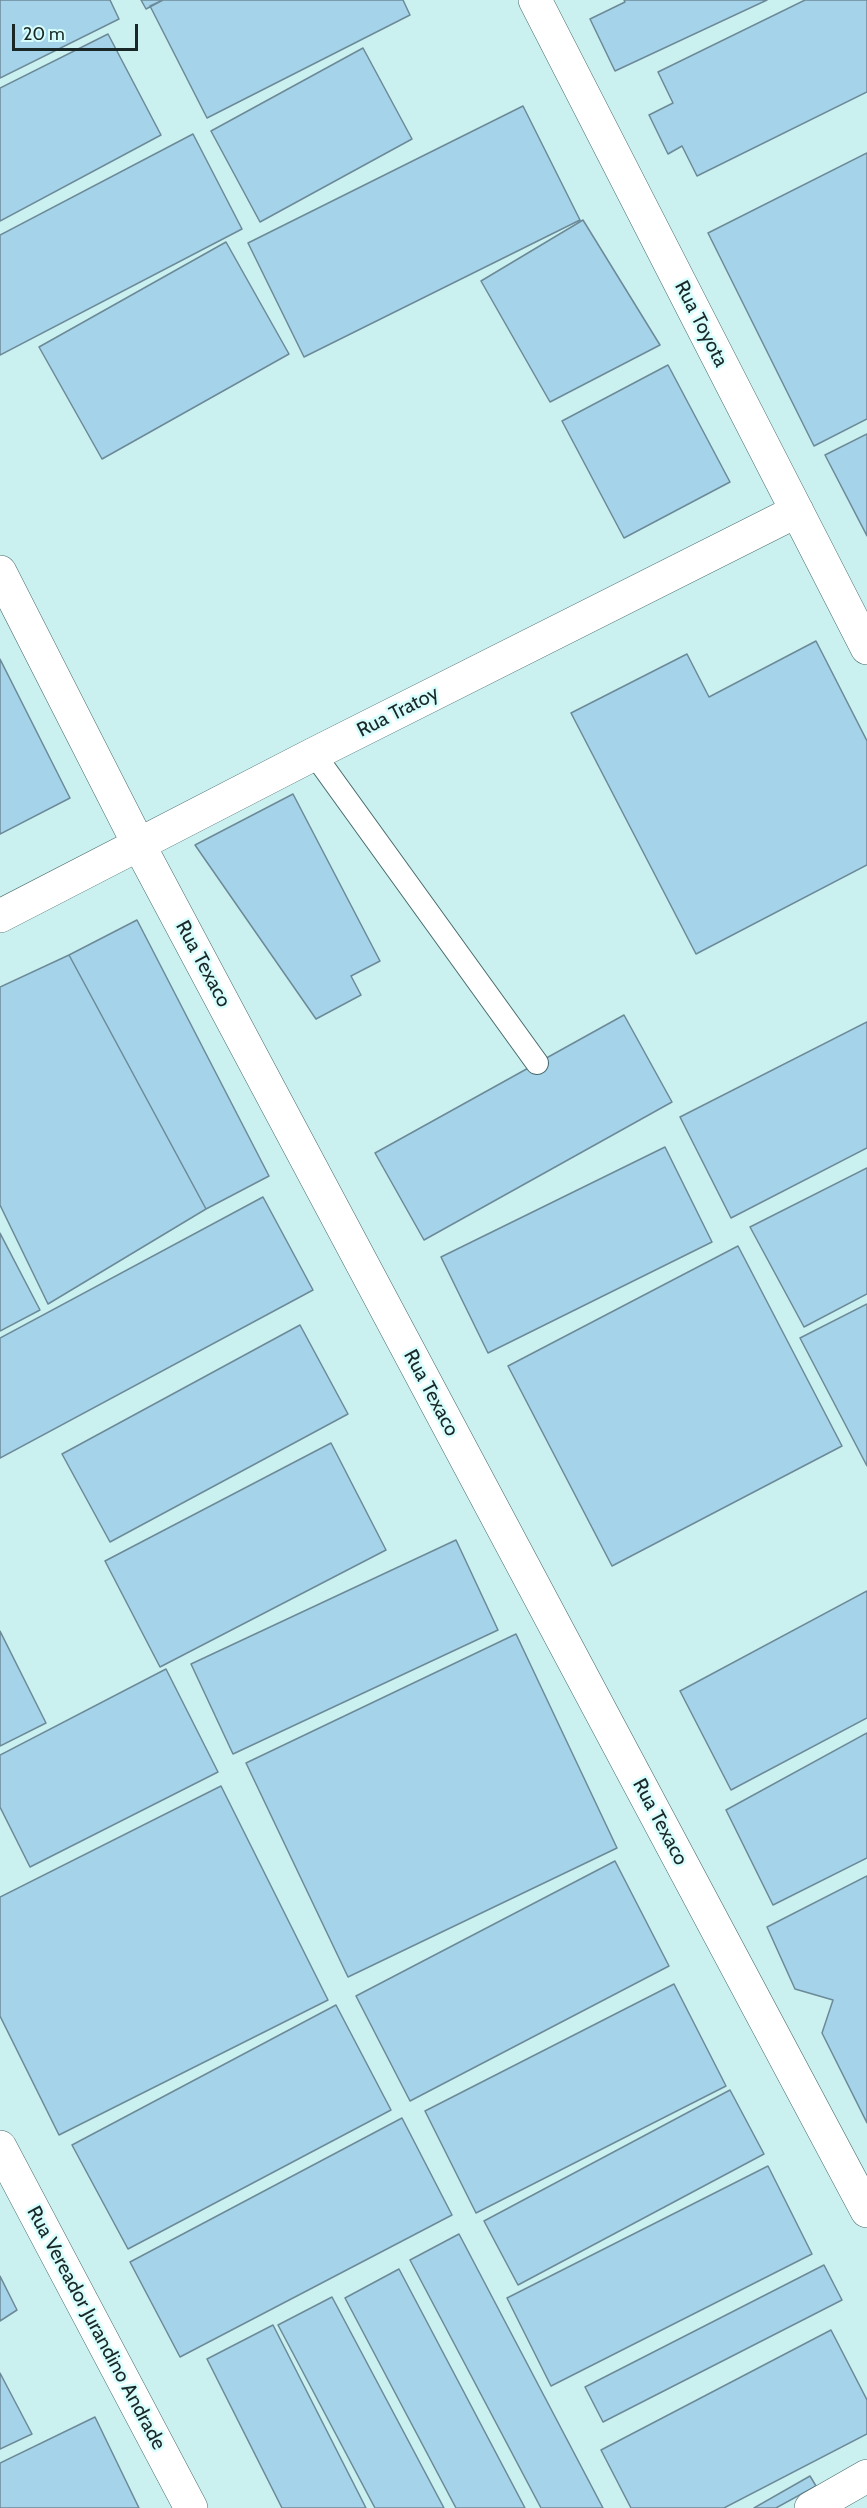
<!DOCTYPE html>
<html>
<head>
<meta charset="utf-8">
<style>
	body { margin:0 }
	#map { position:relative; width:867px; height:2508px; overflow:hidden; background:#caf1f0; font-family:Cabin,sans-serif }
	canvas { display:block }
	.scale { position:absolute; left:12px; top:24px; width:126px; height:27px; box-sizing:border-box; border:3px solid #192727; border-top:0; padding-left:8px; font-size:18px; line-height:21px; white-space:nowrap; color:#192727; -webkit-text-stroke:4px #d7fefd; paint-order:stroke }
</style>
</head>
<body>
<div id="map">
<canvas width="867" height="2508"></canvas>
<div class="scale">20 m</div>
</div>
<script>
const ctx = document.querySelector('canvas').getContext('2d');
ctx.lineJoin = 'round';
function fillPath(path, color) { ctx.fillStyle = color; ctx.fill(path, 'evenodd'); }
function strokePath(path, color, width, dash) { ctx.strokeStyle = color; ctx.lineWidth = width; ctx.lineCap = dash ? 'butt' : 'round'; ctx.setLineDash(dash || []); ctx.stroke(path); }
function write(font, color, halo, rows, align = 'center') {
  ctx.font = font + ' Cabin,sans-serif'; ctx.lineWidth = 5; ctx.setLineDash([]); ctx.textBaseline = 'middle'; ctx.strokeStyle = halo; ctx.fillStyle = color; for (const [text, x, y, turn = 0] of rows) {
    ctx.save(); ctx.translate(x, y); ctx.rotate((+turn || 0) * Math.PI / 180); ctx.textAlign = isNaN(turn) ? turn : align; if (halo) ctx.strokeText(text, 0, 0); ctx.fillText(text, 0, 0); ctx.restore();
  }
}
const building = new Path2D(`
	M0,0H110L119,19L0,78Z
	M141,0H163L146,9Z
	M163,0H403L410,15L207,118L150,6Z
	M624,0H767L615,71L590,19L625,2Z
	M805,0H867V92L697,176L682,146L668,154L649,115L673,103L658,72Z
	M108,34L161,135L0,221V88Z
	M363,48L412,139L260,222L211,131Z
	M523,106L580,220L304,357L248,243Z
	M193,134L242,229L0,355V235Z
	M867,153V419L814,446L708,233Z
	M583,220L660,345L550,402L481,281Z
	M226,242L289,354L102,459L39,347Z
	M668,365L730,482L624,538L562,421Z
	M867,434V536L825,455Z
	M816,641L867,741V865L696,954L571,713L687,654L709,697Z
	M0,659L70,798L0,834Z
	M293,794L380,961L351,976L361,995L316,1019L195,845Z
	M137,920L269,1176L206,1209L69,955Z
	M69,955L206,1209L48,1304L0,1205V987Z
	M624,1015L672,1102L424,1240L375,1153Z
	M867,1022V1148L731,1218L680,1117Z
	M665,1147L712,1242L488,1353L441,1257Z
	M867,1168V1294L804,1327L750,1227Z
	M263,1197L313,1290L0,1458V1338Z
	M0,1233L40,1310L0,1331Z
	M738,1246L842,1446L612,1566L508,1366Z
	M867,1304V1466L800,1338Z
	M300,1325L348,1414L110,1542L62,1454Z
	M331,1443L386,1550L160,1667L105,1561Z
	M456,1540L498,1630L233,1754L191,1664Z
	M867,1591V1718L731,1790L680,1691Z
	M0,1631L46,1723L0,1746Z
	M516,1634L617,1848L348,1977L246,1763Z
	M166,1669L218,1772L30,1867L0,1807V1755Z
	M867,1733V1858L773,1905L726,1810Z
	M221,1786L328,2000L59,2135L0,2016V1897Z
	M615,1861L669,1966L410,2101L356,1996Z
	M867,1876V2123L822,2033L833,2000L795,1989L767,1927Z
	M674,1984L726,2086L476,2213L425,2111Z
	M336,2005L391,2110L128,2249L72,2145Z
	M730,2090L764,2154L518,2285L484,2221Z
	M402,2118L452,2215L180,2357L130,2262Z
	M768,2166L812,2254L551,2386L507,2298Z
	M459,2234L603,2508H541L410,2260Z
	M824,2265L842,2300L603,2422L585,2387Z
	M399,2269L525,2508H456L345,2298Z
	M0,2276L17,2310L0,2321Z
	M332,2297L444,2508H375L278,2325Z
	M273,2325L366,2508H282L207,2359Z
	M831,2330L867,2400V2434L724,2508H631L601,2450Z
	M0,2373L32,2434L0,2449Z
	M95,2417L139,2508H0V2463Z
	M810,2476L816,2486L776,2508H754Z`);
fillPath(building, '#a5d3e9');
strokePath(building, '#6c8a98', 1.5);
const lane = new Path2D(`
	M314,754L537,1063`);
const street = new Path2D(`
	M535,0L867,648
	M0,572L139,845L867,2211
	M0,916L314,754L797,511
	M0,2147L191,2508
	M811,2508L867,2476`);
strokePath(lane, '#486b6b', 24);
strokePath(street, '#486b6b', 34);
strokePath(lane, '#fff', 22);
strokePath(street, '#fff', 33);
write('20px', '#192727', '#d7fefd', [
	["Rua Toyota",701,324,63],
	["Rua Tratoy",398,712,-27],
	["Rua Texaco",203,964,62],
	["Rua Texaco",431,1393,62],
	["Rua Texaco",660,1822,62],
	["Rua Vereador Jurandino Andrade",96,2328,62]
]);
</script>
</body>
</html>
